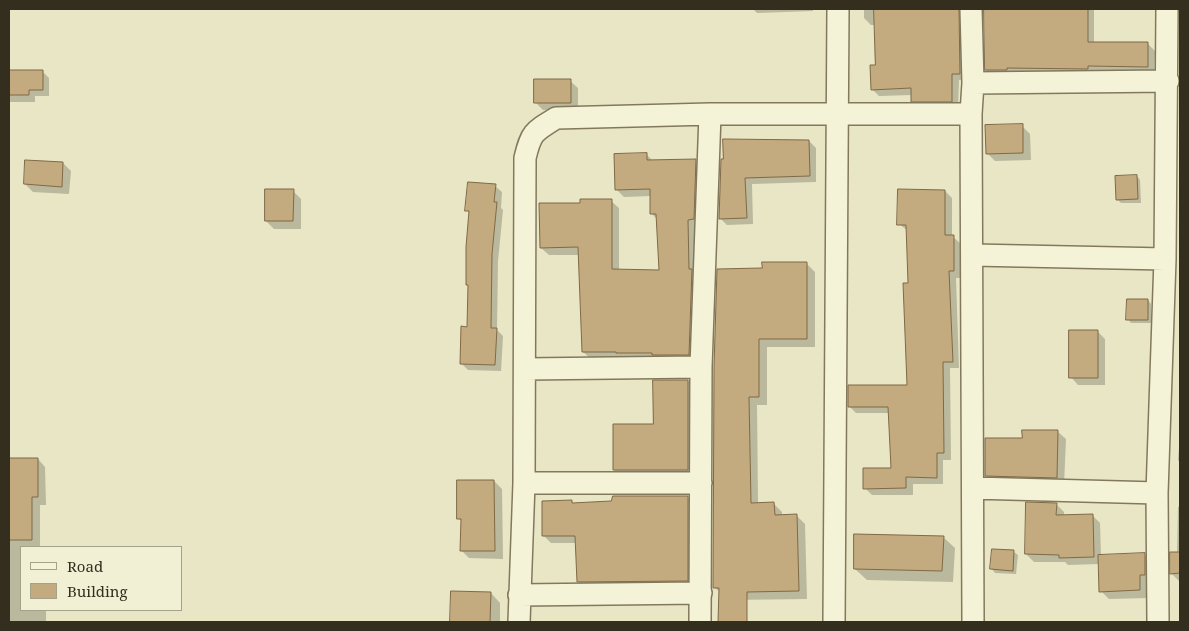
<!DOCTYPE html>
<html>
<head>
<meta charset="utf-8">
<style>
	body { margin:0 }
	#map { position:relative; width:1189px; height:631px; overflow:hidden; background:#e9e6c5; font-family:"Noto Serif",serif }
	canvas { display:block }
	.frame { position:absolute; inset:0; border:10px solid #342e1f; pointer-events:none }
	.legend { position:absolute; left:20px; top:546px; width:162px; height:65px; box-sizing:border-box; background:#f1efd4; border:1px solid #a5a28c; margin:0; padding:6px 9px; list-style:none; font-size:15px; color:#342e1f }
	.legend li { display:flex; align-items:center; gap:10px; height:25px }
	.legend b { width:25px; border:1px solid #a5a28c }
</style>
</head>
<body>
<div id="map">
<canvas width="1189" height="631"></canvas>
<div class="frame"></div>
<ul class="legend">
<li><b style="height:6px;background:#f5f3d7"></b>Road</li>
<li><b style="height:14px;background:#c3ab7f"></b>Building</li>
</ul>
</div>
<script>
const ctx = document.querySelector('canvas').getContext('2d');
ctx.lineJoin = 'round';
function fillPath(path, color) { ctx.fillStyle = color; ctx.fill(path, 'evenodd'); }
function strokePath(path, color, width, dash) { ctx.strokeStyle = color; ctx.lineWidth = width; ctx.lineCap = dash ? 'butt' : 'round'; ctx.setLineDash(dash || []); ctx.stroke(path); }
fillPath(new Path2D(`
	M753,9H813V11L757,13Z
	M864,9H967L966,80H959L958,108H919L912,101V95L879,96L872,89L877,66L875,25H871L864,18Z
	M985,9H1094V43L1148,44L1155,51L1154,74L993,77L986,70Z
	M9,71H42L49,78V96H35V102H9Z
	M570,81L578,88V110H543L535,102Z
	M1022,126L1030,134L1031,160L995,161L987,153Z
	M809,141L816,148V182L752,184L753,224L727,225L720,218L722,160Z
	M646,154L654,162L695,161L703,168L701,226L695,227L696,275V362L591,359L583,352L580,255H549L541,248L581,204L611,201L619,208V270L661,271L658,220L651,213V196L624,197L616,189Z
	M63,163L71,171L69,194L33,192L25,184Z
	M1137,176L1140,180L1141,203H1121L1117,199Z
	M495,186L502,192L501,208L503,210L498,261L497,330L503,336L501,371L468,370L461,363L468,328L469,286L468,285L470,214L467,210Z
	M293,191L301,199V229H274L266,221Z
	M945,191L952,198V236L960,243L961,278H956L959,368H950L951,460H943V484H913V495H872L865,488L892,469L890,413H856L849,406L908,386V231L899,224Z
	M806,263L815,272V347H767V405H757L758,504H774L782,512V516L796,515L805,524L807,599L729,600L714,587L764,270Z
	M1148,300L1151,304V323H1131L1128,319Z
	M1097,331L1105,339V385H1078L1071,377Z
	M688,381L696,389L695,478H622L614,470L654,425Z
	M1058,432L1066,439L1064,485L994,483L986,475L1023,440Z
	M1180,435V463L1178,460Z
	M38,459L45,467L46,505H40V547H21V610H46V622H9V460Z
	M494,481L502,489L503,559L469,558L461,550L462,522L458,518Z
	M687,497L695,505V588L586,589L578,581L577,543H551L543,535L572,502L574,504L612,503Z
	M1056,504L1064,512V516L1092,515L1100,523L1101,556L1144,554L1152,562L1153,582H1147L1148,598L1109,599L1101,591L1099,564L1068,565L1065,562H1034L1026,554Z
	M1180,506V581H1179L1171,573L1177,553L1178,507Z
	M943,537L955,548L953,582L867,580L855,569Z
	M1014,552L1018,555L1016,574L995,573L992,569Z
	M452,593H491L500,603V622H451Z`), '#0003');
const building = new Path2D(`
	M874,9H959L960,74H952V102H911V88L871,90L870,65H875Z
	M984,9H1088V42H1148V67L1088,66V69L1007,68V70H985Z
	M9,70H43V90H29V95H9Z
	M534,79H571V103H534Z
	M1023,124V153L986,154L985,125Z
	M723,139L809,140L810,176L745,178L747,218L719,219L721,159H723Z
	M647,153V160L696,159L694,219L688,220L689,269H692L689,355H652V353H616V352H582L578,247L540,248L539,203H580V199H612V269L659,270L656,214H650V189L615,190L614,154Z
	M25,160L63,162L62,187L24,184Z
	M1137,175L1138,199L1116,200L1115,176Z
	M468,182L496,184L494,202H497L492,254L491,328H497L495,365L460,364L461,326L467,327L468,285H466V247L469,211H465Z
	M265,189H294L293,221H265Z
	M898,189L945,190V235H954V271H949L953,362H943L944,453H937V478L906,477V488L863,489V468H891L888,407H848V385H907L903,283H908L906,225H897Z
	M762,262H807V339H759V397H749L751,503L774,502L775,515L797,514L799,591L747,592V622H718L719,588H713L714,367L717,269L762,268Z
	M1127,299H1148V320H1126Z
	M1069,330H1098V378H1069Z
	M653,380H688V470H613V424H653Z
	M1022,430H1058L1057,478L985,476V438H1022Z
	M9,458H38V497H32V540H9Z
	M457,480H494L495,551H460L461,519H457Z
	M613,496H688V581L577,582L575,536H542V501L572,500V503L611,501Z
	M1026,502L1057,503L1056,515L1093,514L1094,557L1059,558V555L1025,554Z
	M854,534L944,536L942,571L854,569Z
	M992,549L1014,550L1013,571L990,569Z
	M1170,552H1180V573L1170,574Z
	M1145,553V575H1140V590L1099,592L1098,555Z
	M451,591L491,592L490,622H450Z`);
fillPath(building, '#c3ab7f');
strokePath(building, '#7f6946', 1);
const minor = new Path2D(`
	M971,9L973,83L971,114L973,622
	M973,83L1168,81
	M973,255L1165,259
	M525,369L701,367
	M524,483H701
	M973,488L1157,493
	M519,595L701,593
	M519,622L524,483L525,158C531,133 533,132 556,118L710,114H971
	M700,622L701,367L710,114
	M834,622L838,9
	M1158,622L1157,493L1165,259L1167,9`);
strokePath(minor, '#82795d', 24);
strokePath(minor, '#f5f3d7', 21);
</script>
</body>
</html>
